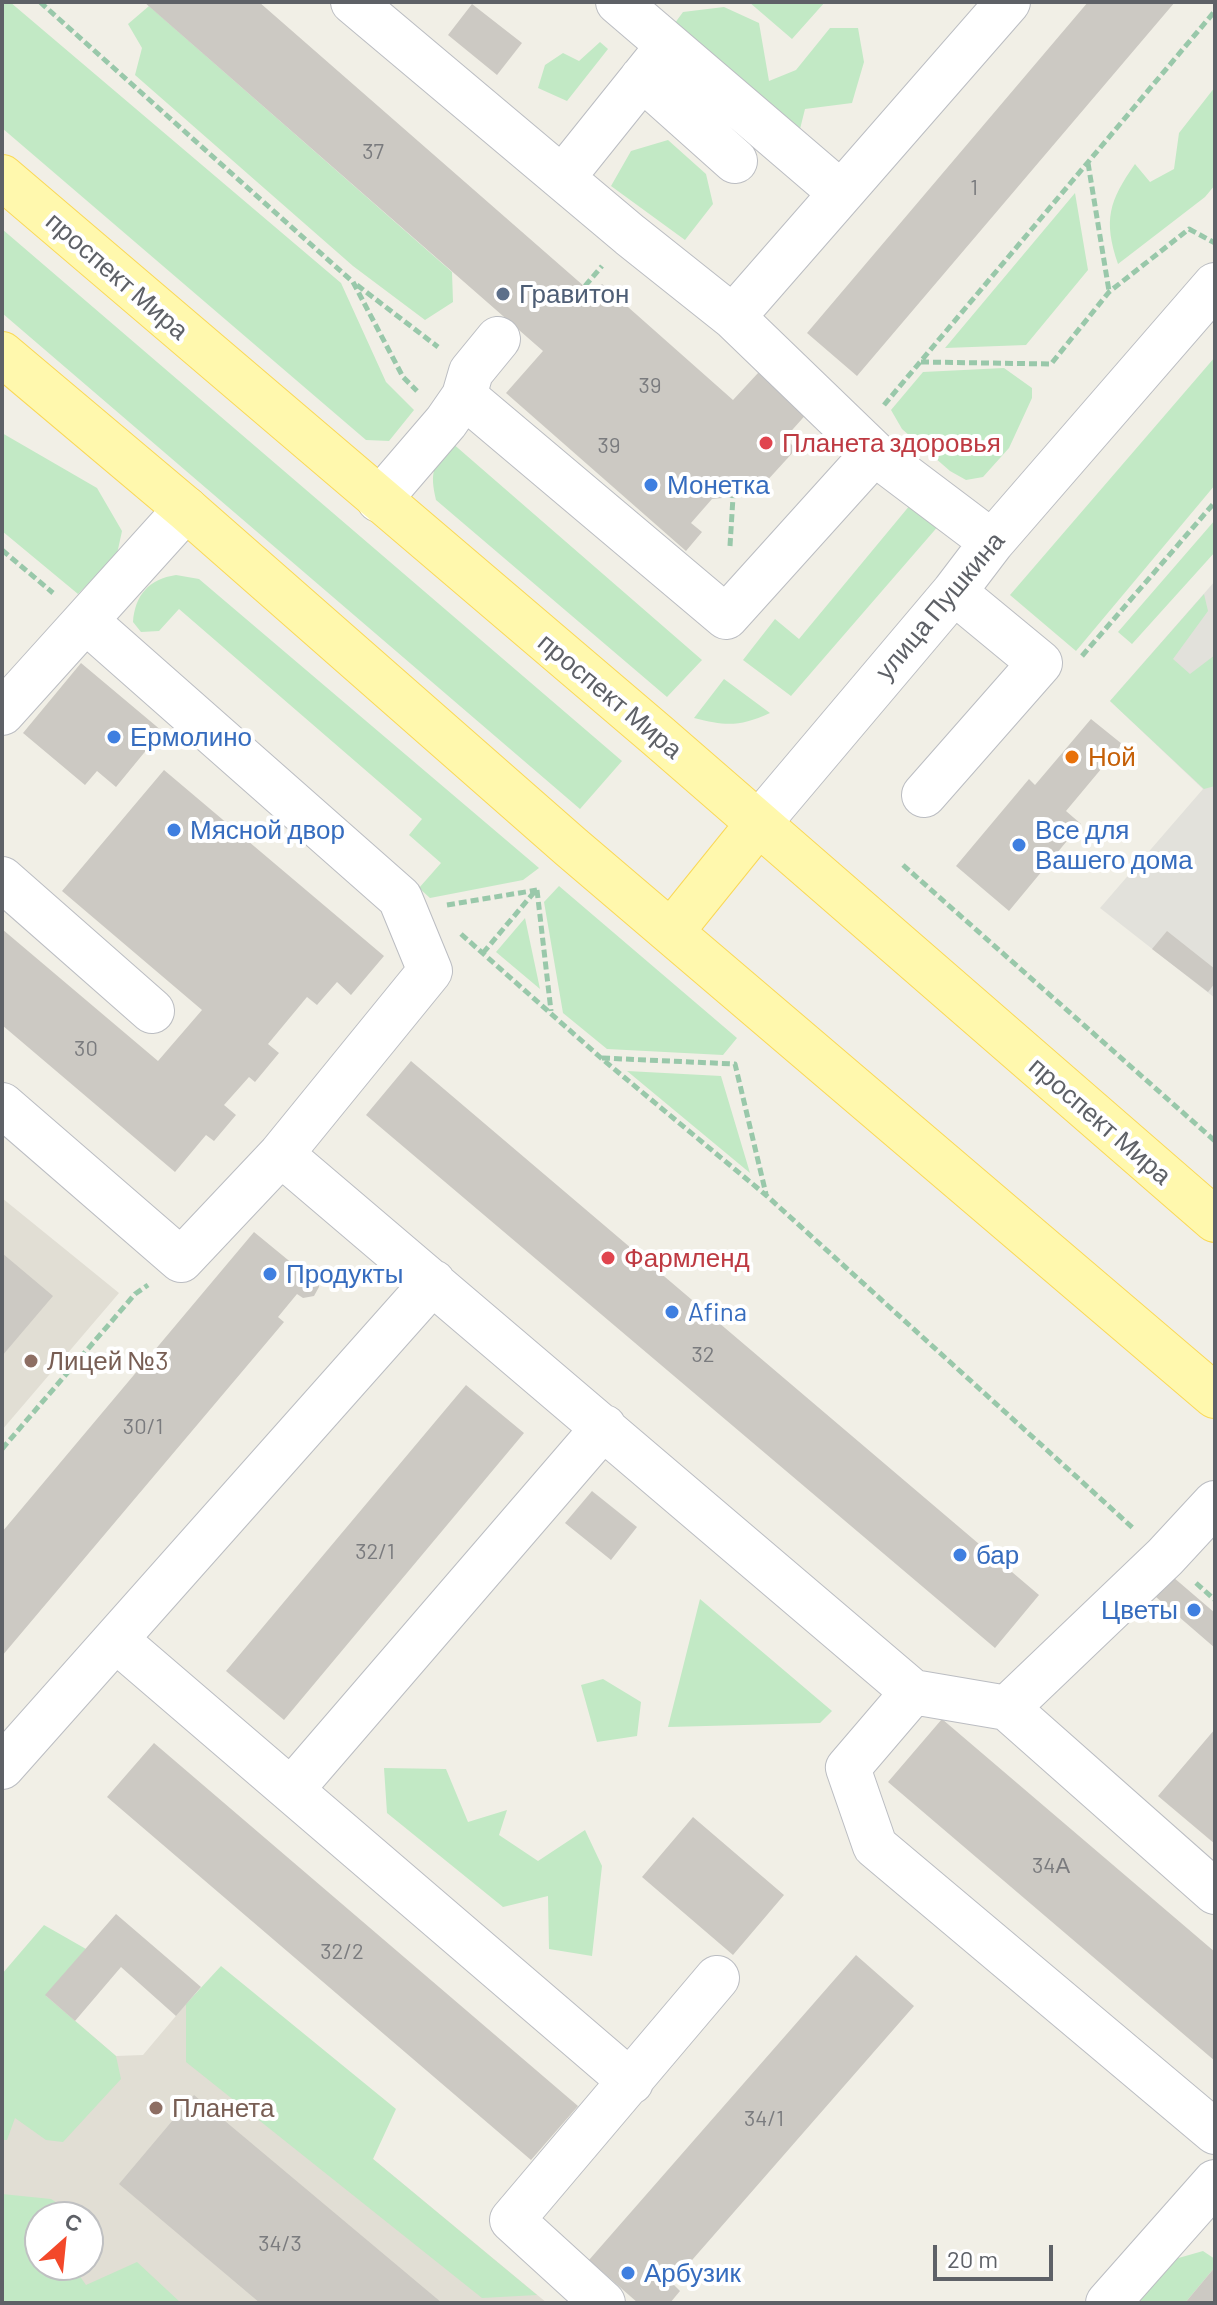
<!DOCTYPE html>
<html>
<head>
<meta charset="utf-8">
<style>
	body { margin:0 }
	#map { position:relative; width:1217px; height:2305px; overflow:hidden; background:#f1efe6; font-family:Barlow,sans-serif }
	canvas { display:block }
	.frame { position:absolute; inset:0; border:4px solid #5e6167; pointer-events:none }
	.north { position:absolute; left:24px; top:2201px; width:80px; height:80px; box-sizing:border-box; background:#fff; border:2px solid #bfc0c2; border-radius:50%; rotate:27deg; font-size:22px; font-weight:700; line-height:32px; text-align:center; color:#5e6167 }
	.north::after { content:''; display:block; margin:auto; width:28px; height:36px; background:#f3482a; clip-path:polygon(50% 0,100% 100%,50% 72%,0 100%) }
	.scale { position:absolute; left:933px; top:2245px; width:120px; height:36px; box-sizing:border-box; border:4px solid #5e6167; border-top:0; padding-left:10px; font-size:24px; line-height:28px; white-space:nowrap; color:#5e6167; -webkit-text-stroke:6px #fff; paint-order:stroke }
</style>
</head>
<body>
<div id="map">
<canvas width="1217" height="2305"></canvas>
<div class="frame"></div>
<div class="north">С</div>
<div class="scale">20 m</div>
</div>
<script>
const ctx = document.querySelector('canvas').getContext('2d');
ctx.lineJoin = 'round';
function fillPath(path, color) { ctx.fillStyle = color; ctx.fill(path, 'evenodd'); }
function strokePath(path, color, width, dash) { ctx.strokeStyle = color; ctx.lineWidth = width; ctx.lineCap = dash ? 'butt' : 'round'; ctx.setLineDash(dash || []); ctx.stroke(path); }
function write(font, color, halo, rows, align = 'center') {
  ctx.font = font + ' Barlow,sans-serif'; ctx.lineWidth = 8; ctx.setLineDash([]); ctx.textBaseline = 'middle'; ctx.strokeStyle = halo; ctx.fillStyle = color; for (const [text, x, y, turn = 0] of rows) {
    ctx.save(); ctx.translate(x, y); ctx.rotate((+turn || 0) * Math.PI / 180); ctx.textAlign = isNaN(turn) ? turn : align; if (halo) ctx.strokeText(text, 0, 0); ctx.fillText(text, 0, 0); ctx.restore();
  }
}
fillPath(new Path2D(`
	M1215,581V998L1100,908L1203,789L1110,701Z`), '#e2e1db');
fillPath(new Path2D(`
	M2,1198L119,1293L2,1430Z
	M37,1988L116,2056L143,2055L186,2004L547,2303H2V2029ZM40,2217H88V2265H40Z`), '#e1ded4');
fillPath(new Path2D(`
	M2,2H10L341,283L386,382L414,410L389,441L366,440L2,128Z
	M749,2H825L792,39Z
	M149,6L452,272L453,302L425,320L353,266L135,75L142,48L128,24Z
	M724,7L759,23L769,81L796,70L830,28H858L864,62L852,103L805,109L799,133L664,38L683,12Z
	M600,42L608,49L567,101L538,88L545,65L563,53L579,61Z
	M1215,87V185L1205,197L1118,264C1103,220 1109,201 1135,164L1150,182L1174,169L1179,133Z
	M668,140L706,174L713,204L685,240L611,186L631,151Z
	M1075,193L1088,270L1026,345L945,348Z
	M2,229L622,761L580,809L2,313Z
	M1215,357V485L1076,651L1010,595Z
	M1004,368L1032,388V398L1009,448L983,477L966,480L950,471L902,429L891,410L923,372Z
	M2,433L97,488L122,531L117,554L78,594L2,531Z
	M451,442L702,660L667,697L436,500C429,471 434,465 451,442Z
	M925,487L940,524L791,696L743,660L775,619L799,639Z
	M1215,520V552L1132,644L1118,632Z
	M176,575L199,579L539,868L523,880L430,898L419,888L441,863L409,835L422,819L179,609L159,631L141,632L133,622C135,595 149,579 176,575Z
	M1204,594L1208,611L1173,659L1190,674L1215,655V786L1204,789L1110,701Z
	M724,679L770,713C739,727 726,726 694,718Z
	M559,886L737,1038L723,1055L607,1049L563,1013L544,902Z
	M525,918L540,989L496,952Z
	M627,1071L721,1076L750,1173Z
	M700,1599L832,1711L820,1723L668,1727Z
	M603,1679L641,1702L637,1736L597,1742L581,1685Z
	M384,1768L446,1769L468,1822L507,1810L499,1835L538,1861L585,1830L602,1866L592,1956L549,1949L548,1896L503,1907L387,1813Z
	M44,1925L86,1949L46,1996L116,2056L121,2079L63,2142L46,2140L15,2118L7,2140H2V1974Z
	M221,1966L396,2109L373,2159L537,2295L482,2298L186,2062V2004Z
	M2,2194L51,2199L79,2217H40V2265H72L86,2285L137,2262L181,2303H2Z
	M1203,2251L1215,2259V2267L1185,2303H1135L1175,2259Z`), '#c2e9c5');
fillPath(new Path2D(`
	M144,2H259L593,294L602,284L733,400L771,359L818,401L785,438L796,449L754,495L712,499L691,523L702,532L686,551L506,393L543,351Z
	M1088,2H1175L857,376L807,333Z
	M472,4L522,43L497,75L448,35Z
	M81,663L162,731L116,787L97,771L85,785L23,733Z
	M1091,719L1122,744L1066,811L1081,824L1009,911L956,866L1029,779L1035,785Z
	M164,770L384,956L351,995L337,982L317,1005L307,997L268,1044L279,1053L255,1082L249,1077L224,1105L236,1115L214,1141L206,1135L175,1172L2,1025V929L158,1061L202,1010L62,891Z
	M1167,931L1215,969V983L1208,992L1152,949Z
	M411,1061L1039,1595L995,1648L366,1115Z
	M254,1232L299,1269H310L318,1277L319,1287L314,1296L303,1298L297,1294L278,1317L284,1322L2,1656V1532Z
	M2,1253L53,1296L2,1356Z
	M466,1385L524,1433L284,1720L226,1671Z
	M592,1491L637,1527L611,1560L565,1523Z
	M1173,1577L1215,1613V1648L1156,1597Z
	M942,1719L1215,1952V2061L888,1782Z
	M1215,1729V1844L1158,1796Z
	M154,1743L578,2106L531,2160L107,1797Z
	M693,1817L784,1895L733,1955L642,1877Z
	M116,1914L201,1987L176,2016L121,1967L75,2021L45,1995Z
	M856,1955L914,2006L672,2283L680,2291L670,2303H638L589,2260Z
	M194,2095L442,2303H260L119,2184Z
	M1215,2267V2303H1185Z`), '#ccc9c3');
const minor = new Path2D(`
	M353,2L630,235L733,317L874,453L992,542
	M618,2L841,193
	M642,78L735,161
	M563,177L668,46
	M733,317L1008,2
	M464,396L726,617L874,453
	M379,500L446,422L464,396L471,372L498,339
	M2,713L186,509
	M924,795L1040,663L954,592
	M758,824L954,592L992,542L1215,285
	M2,879L152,1011
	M2,1105L181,1260L281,1154L430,971L400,898L86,621
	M281,1154L913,1692L1007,1708L1215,1892
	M116,1640L631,2082
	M913,1692L848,1768L875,1846L1215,2132
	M1007,1708L1165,1557L1215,1503
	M2,1767L433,1282
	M291,1790L604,1427
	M603,2303L512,2220L717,1978
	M1108,2303L1215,2182`);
const major = new Path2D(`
	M2,177L658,736L1215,1220
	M2,354L186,509L571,847L1215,1396
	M671,932L758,824`);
strokePath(minor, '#bbbdc2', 46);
strokePath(major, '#fad857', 46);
strokePath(new Path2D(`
	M40,2L353,282L403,377L417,391
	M1088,163L1109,291
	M357,285L438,347
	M585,286L602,266
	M921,362L1051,364L1109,292L1189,229L1215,243
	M884,405L1215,11
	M730,546L733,497
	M2,550L53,593
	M1082,656L1215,502
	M903,865L1215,1141
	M537,890L551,1011
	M447,905L537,890
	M461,934L601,1058L767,1196L1134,1529
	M483,953L536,890
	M602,1058L735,1064L766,1194
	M2,1449L135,1294L148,1285
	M1196,1583L1215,1600`), '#99c8aa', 5, [8, 4]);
strokePath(minor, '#fff', 44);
strokePath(major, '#fff8ad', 44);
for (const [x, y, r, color] of [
	[503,294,8,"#5c6f8a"],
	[766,443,8,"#e0444e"],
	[651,485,8,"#3f7fe0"],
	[114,737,8,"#3f7fe0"],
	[1072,757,8,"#e8710a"],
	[174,830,8,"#3f7fe0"],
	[1019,845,8,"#3f7fe0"],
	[608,1258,8,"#e0444e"],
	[270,1274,8,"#3f7fe0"],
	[672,1312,8,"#3f7fe0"],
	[31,1361,8,"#8d6e63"],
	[960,1555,8,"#3f7fe0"],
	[1194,1610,8,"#3f7fe0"],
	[156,2108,8,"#8d6e63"],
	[628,2273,8,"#3f7fe0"]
]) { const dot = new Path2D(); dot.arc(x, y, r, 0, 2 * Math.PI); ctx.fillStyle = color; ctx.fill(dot); strokePath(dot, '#fff', 3); }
write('22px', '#7a7b7e', null, [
	["37",373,152],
	["1",974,188],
	["39",650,386],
	["39",609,446],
	["30",86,1049],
	["32",703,1355],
	["30/1",143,1427],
	["32/1",375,1552],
	["34А",1051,1866],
	["32/2",342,1952],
	["34/1",764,2119],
	["34/3",280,2244]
]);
write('26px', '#5e6167', '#fff', [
	["проспект Мира",117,276,41],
	["улица Пушкина",940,606,-50],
	["проспект Мира",610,696,40],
	["проспект Мира",1100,1121,41]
]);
write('26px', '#4e5e75', '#fff', [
	["Гравитон",519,294]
], 'left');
write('26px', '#be3a42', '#fff', [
	["Планета здоровья",782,443],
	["Фармленд",624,1258]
], 'left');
write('26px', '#366cbe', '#fff', [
	["Монетка",667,485],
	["Ермолино",130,737],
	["Мясной двор",190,830],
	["Все для",1035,830],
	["Вашего дома",1035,860],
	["Продукты",286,1274],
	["Afina",688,1312],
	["бар",976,1555],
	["Цветы",1178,1610,"right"],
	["Арбузик",644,2273]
], 'left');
write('26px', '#c56008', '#fff', [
	["Ной",1088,757]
], 'left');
write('26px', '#785e54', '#fff', [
	["Лицей №3",47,1361],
	["Планета",172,2108]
], 'left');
</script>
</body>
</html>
